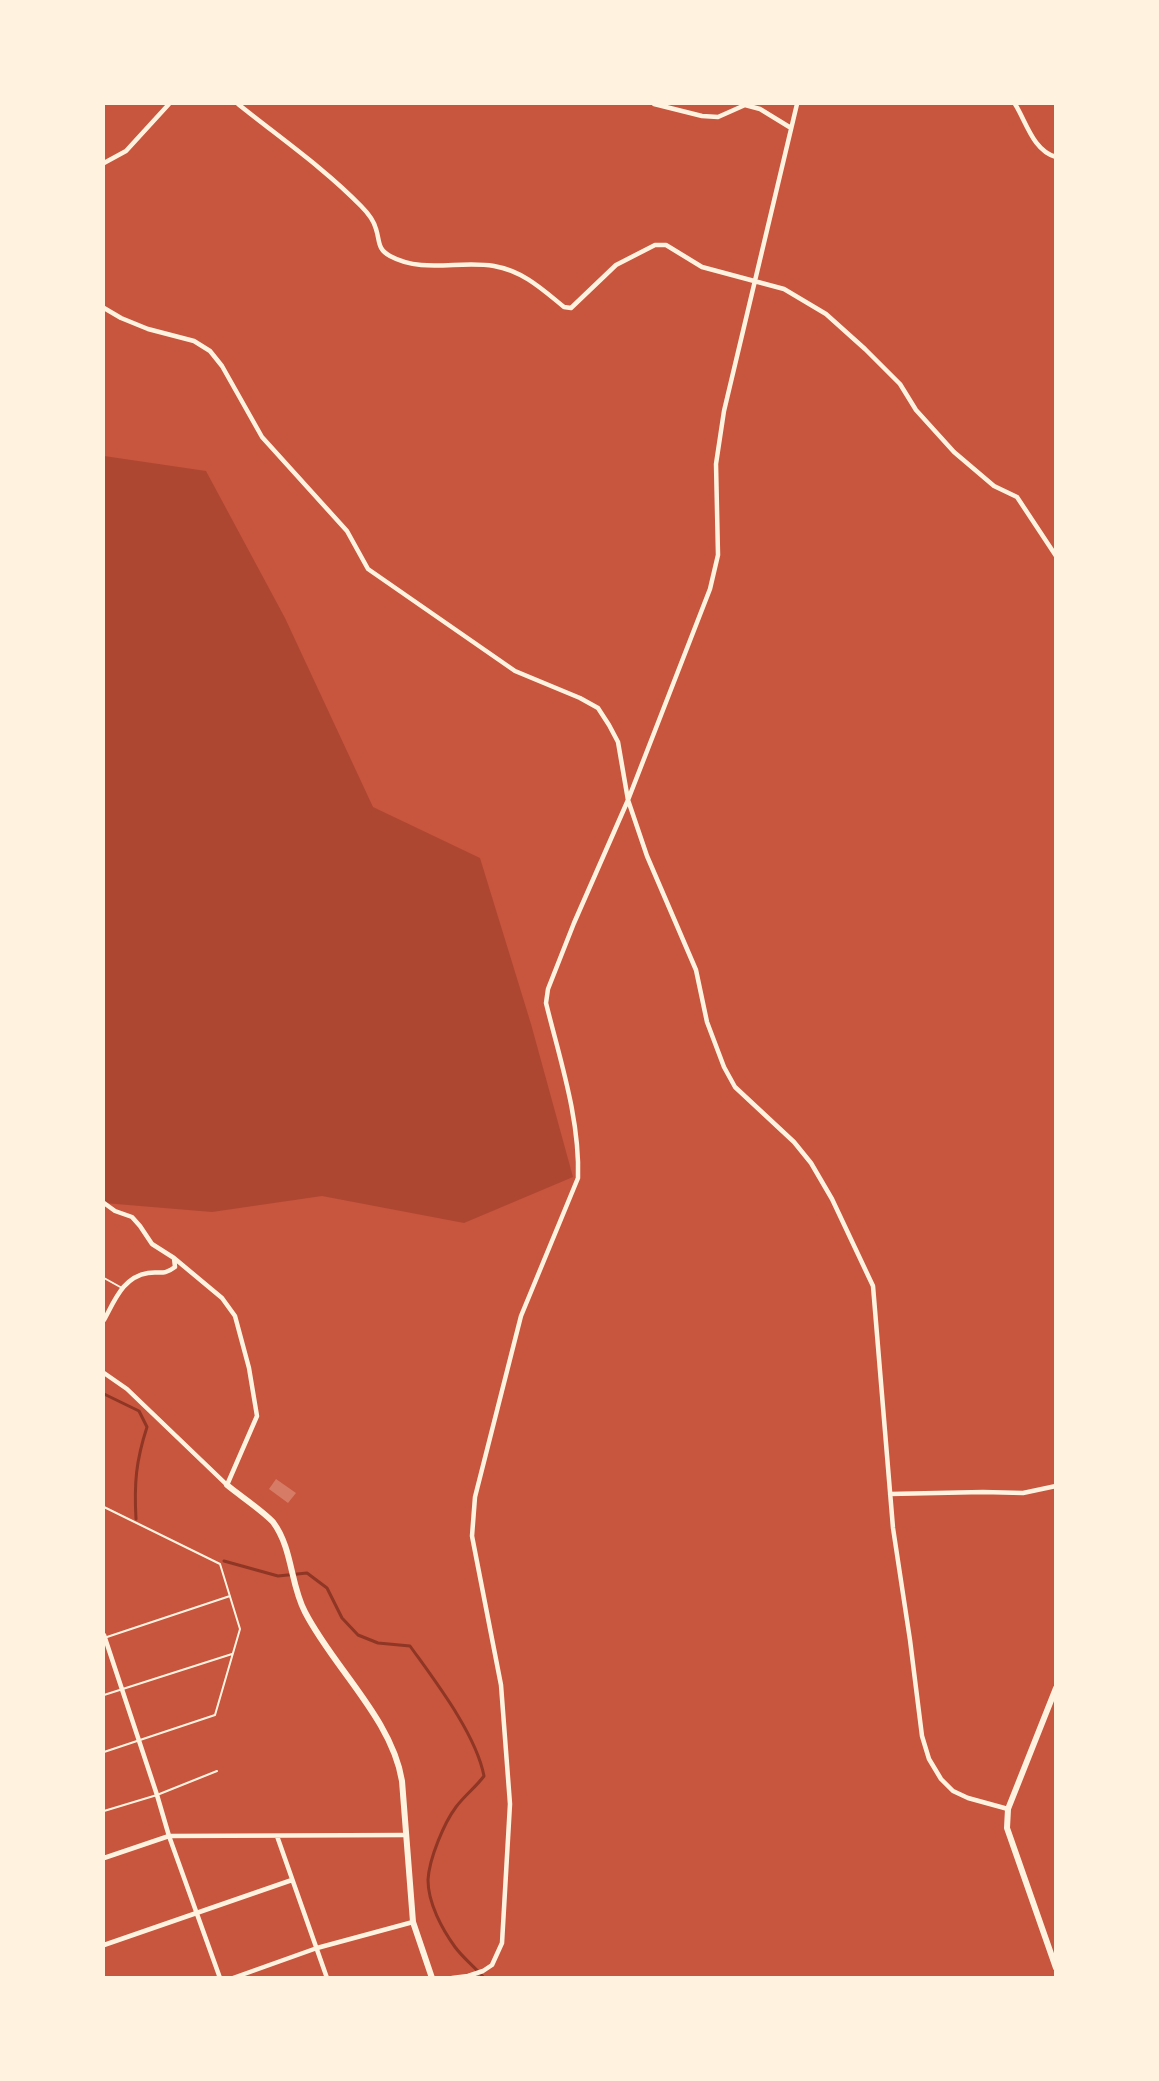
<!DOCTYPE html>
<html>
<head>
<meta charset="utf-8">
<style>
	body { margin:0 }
	#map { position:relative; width:1159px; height:2081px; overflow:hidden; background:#c8553d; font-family:Manrope,sans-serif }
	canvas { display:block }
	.frame { position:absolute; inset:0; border:105px solid #fff3e0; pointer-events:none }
</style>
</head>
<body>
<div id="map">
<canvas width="1159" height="2081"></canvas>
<div class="frame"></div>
</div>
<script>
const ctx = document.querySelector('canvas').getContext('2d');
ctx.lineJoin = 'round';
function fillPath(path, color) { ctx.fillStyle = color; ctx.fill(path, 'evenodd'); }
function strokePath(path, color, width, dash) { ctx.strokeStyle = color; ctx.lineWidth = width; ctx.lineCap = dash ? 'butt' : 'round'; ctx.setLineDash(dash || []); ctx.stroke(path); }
fillPath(new Path2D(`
	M104,456L206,471L285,618L373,807L480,858L531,1024L573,1177L464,1223L322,1196L212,1212L104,1203Z`), '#ae4732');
strokePath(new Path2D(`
	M104,1394L139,1411L147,1427C136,1461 134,1483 136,1519
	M224,1561L278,1576L307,1573L327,1588L342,1618L358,1635L378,1643L410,1646C435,1681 476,1734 484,1776C476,1787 464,1796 456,1807C444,1823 429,1859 428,1880C428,1903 442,1929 455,1947C463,1958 475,1967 484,1978`), '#8f3625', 3);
fillPath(new Path2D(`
	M276,1479L296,1493L288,1503L269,1489Z`), '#d67c66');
strokePath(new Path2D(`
	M104,1278L122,1288
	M104,1507L220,1564L240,1629L215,1715L104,1752
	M104,1638L230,1596
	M104,1695L232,1654
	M104,1811L157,1795L217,1771`), '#fff3e0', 2);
strokePath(new Path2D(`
	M238,104C279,137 324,168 361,206C368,213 374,221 376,229C380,241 377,249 390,256C423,274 459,260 494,266C523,271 542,289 564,307L571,308L616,265L655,245H666L702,267L784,289L826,314L865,349L900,384L916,410L954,452L994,486L1017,497L1056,556
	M654,104L702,116L718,117L745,105L760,109L791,128
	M1015,104C1026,121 1033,151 1056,157
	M104,163L126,151L169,104
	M104,308L121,318L148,329L194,341L210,351L222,366L262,437L347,531L368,569L515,671L580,698L598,708L609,725L618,742L628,800L647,856L696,970L707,1022L724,1067L735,1087L794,1142L811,1163L832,1199L873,1286L893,1528L910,1640L922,1736L929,1759L941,1779L953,1791L968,1798L1008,1809
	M104,1203L115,1211L132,1217L140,1226L152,1244L174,1258L175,1267C163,1276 160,1271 148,1273C123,1277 115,1300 104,1320
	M104,1373L127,1389L227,1485L257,1416L249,1368L235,1316L222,1298L174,1258
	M890,1494L983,1492L1023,1493L1056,1486
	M104,1635L157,1795L169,1836L220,1978
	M277,1836L327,1978
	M104,1858L169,1836L406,1835
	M104,1945L292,1880
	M233,1978L317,1948L413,1922
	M452,1978L468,1976L483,1971L492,1965L502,1943L510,1804L501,1685L472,1536L475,1497L521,1316L578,1178C580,1119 560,1060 546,1003L548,989L574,923L628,800L710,589L718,555L716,464L724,411L797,104`), '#fff3e0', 4.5);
strokePath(new Path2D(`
	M227,1485C239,1495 263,1511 273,1522C293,1549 290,1584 305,1612C333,1667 392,1719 402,1781L413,1922L432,1978
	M1056,1688L1008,1809L1007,1828L1056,1968`), '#fff3e0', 6);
</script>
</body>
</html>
